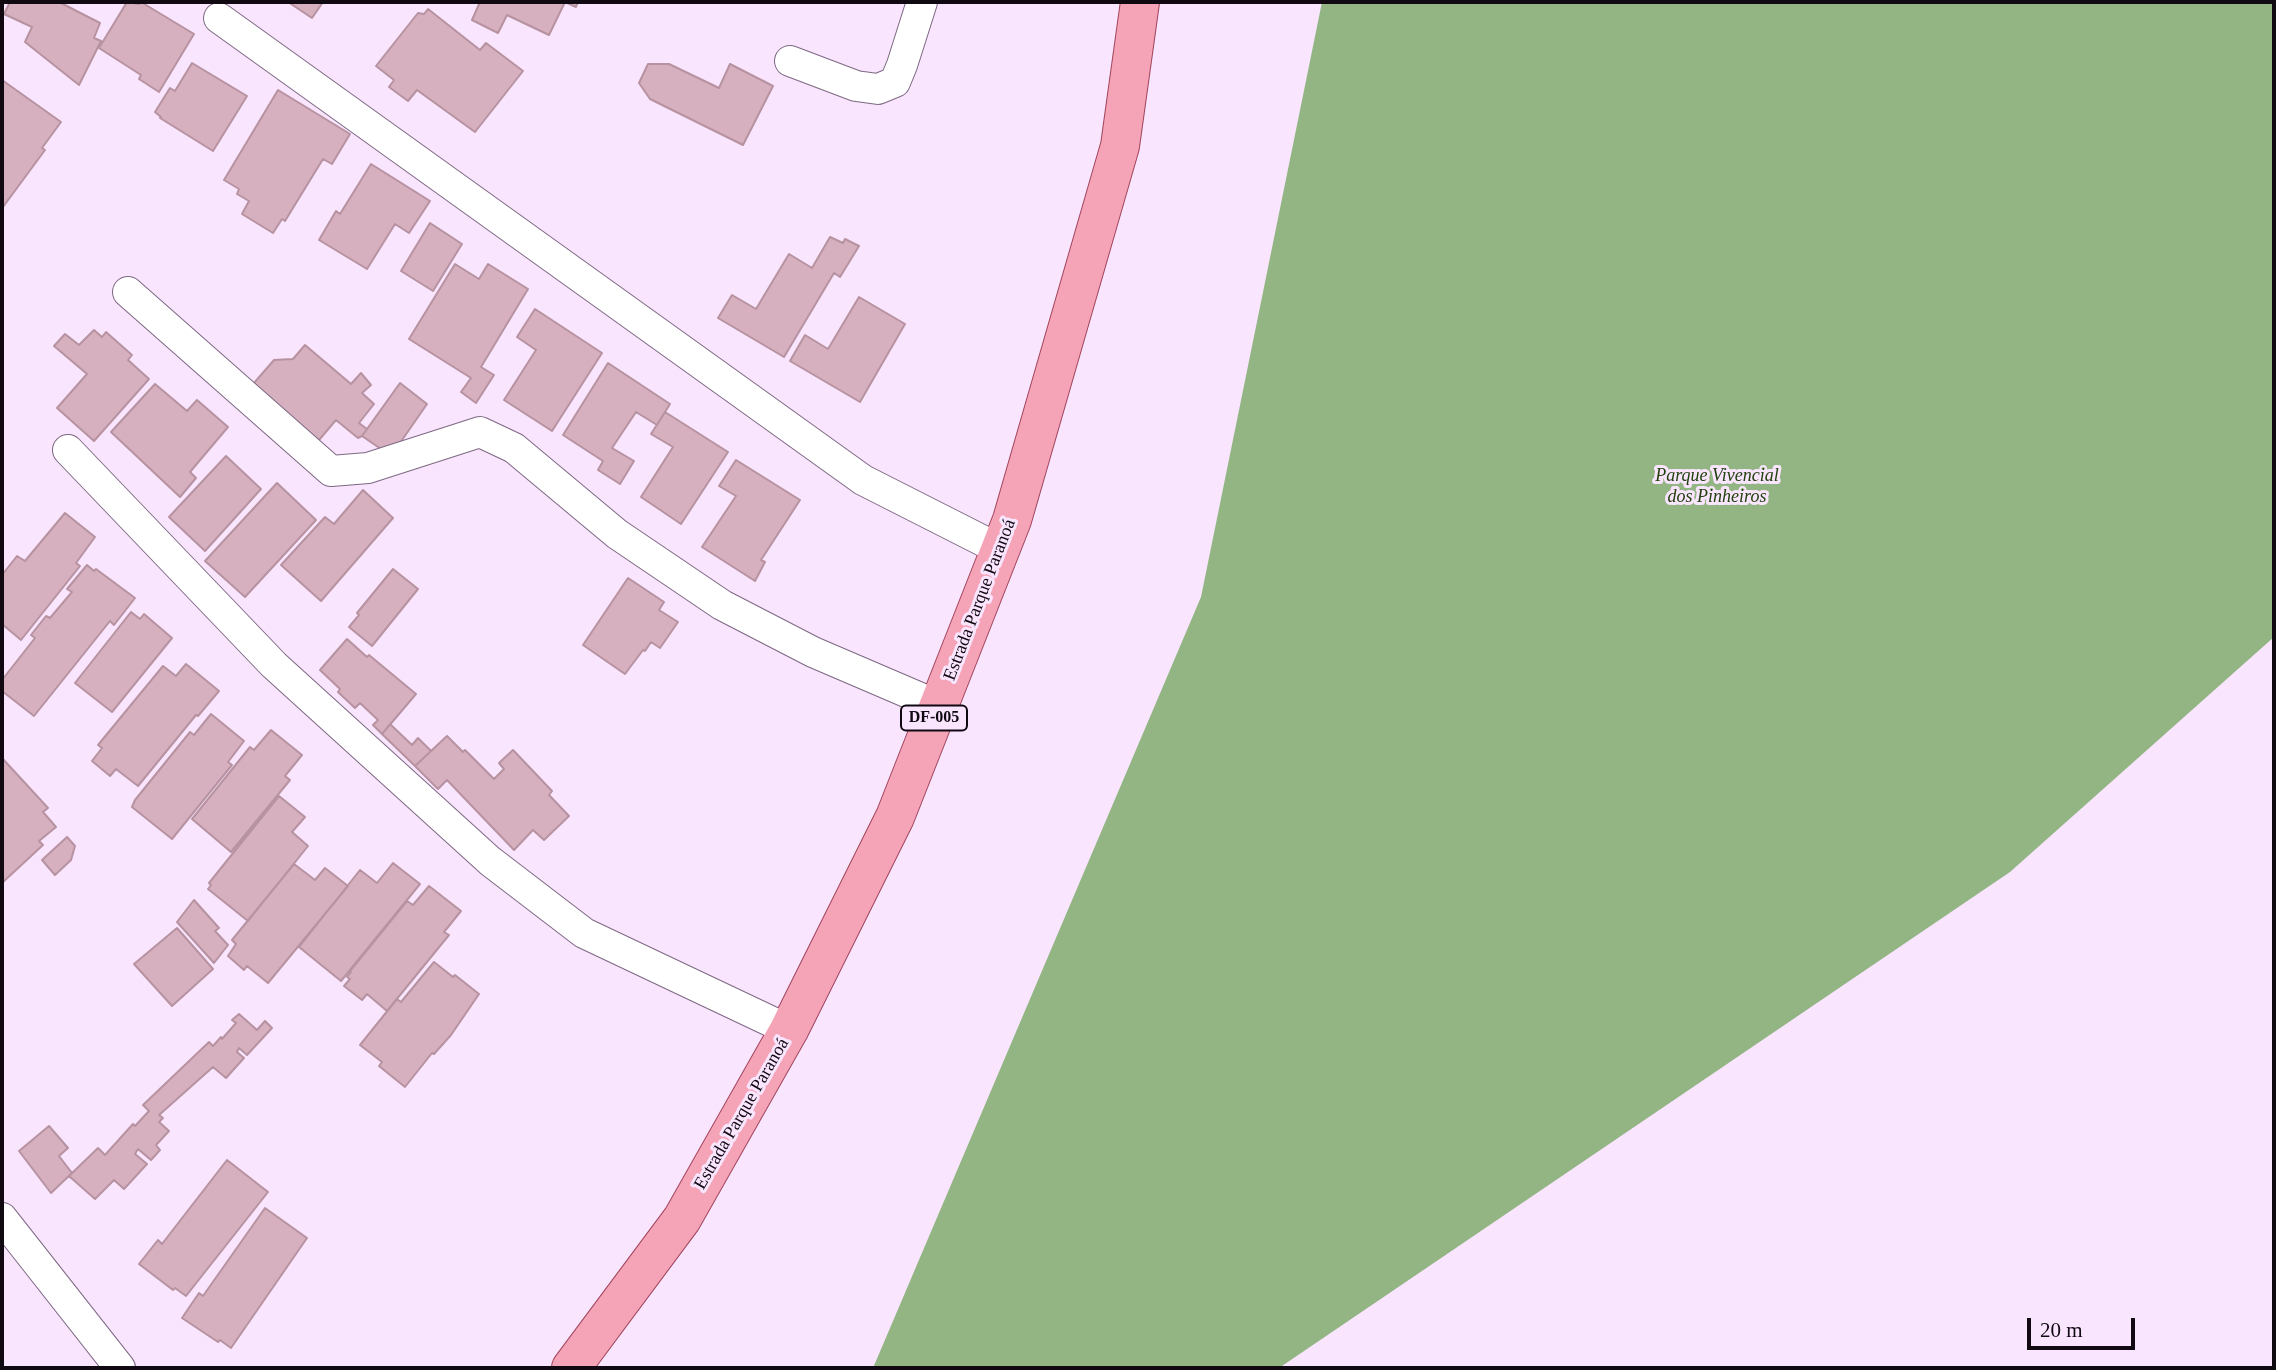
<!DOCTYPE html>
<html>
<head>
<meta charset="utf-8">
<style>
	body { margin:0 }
	#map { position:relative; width:2276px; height:1370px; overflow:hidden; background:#f9e5fe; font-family:"Times New Roman",serif }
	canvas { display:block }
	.frame { position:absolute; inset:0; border:4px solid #110912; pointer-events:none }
	.scale { position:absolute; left:2027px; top:1318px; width:108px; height:32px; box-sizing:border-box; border:4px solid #110912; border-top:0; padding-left:9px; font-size:21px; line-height:24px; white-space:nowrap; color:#110912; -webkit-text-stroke:5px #f9e5fe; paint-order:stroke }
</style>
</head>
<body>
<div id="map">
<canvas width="2276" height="1370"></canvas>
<div class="frame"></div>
<div class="scale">20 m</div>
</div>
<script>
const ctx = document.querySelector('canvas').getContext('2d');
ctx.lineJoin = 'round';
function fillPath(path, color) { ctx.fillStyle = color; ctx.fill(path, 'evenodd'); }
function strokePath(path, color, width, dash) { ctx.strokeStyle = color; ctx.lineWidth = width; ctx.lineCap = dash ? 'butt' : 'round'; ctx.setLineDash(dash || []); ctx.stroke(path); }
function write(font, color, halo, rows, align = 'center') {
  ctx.font = font + ' "Times New Roman",serif'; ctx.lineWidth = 6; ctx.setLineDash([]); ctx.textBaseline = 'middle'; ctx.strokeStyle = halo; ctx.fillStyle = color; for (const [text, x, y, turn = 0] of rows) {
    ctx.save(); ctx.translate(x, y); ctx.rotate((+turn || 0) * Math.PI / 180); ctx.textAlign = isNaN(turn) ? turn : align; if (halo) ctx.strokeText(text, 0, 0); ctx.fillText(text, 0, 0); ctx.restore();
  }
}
fillPath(new Path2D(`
	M1322,2H2274V637L2010,872L1279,1368H873L1201,597Z`), '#93b584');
const building = new Path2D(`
	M10,2H59L100,23L94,38L101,41L79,85L25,42L32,27L4,14Z
	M127,2L139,4L141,2L194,34L159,92L139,79L141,75L99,48Z
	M288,2H323L312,18Z
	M480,2H578L576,7L565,2L549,35L507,15L498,33L472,20Z
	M428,9L480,50L486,43L523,71L475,132L417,90L408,101L389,87L394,80L376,66L418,13L424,14Z
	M192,63L247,96L213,151L160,118L161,117L155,112L170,88L175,91Z
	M648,64H669L719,88L730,64L773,86L743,145L650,99L639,83Z
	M2,80L61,122L42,148L45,150L3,207Z
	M278,90L350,134L332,164L323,159L285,221L282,219L273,233L242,214L249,201L237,194L239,189L224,180Z
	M371,164L430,201L409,233L395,224L367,269L319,240L336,211L340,214Z
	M430,223L462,244L433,291L401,271Z
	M830,237L843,243L845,239L859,246L840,277L834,273L784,357L718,318L732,295L756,309L789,254L812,268Z
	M455,264L479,279L488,264L528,289L481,367L494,375L476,403L461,392L471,378L409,339Z
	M859,297L905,324L860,402L790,361L805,335L828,349Z
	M535,309L602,353L552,431L504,400L536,350L517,337Z
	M94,330L102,337L106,332L132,355L128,360L149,379L94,441L57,408L87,374L54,346L65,334L79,345Z
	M305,345L351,384L361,373L371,385L362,393L374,404L359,423L367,429L362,436L358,438L336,420L308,453L254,383L274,360L293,359Z
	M608,363L670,404L657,425L636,412L612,448L634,461L620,484L598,470L603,461L563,435Z
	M400,383L427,404L391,456L362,436Z
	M155,384L187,411L197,400L228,427L190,472L196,478L180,497L111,432Z
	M665,412L728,452L681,524L641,497L673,447L651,434Z
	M226,456L261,489L205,551L169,517Z
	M736,460L800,500L761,560L765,562L755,581L702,547L736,496L719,486Z
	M277,483L316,520L245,597L205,561Z
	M363,490L393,518L321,601L281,565L325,517L334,524Z
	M65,513L95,537L76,563L80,566L21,640L2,624V575L17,556L25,561Z
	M87,565L94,571L96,569L135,598L114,625L110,621L34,716L2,691V680L35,638L31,635L46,616L50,618L72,592L67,589Z
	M393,569L418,589L372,646L349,627L359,615L357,613Z
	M628,578L664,602L659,610L678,622L660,648L651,642L645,651L643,650L625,674L583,645Z
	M131,612L140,619L144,614L172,638L112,712L75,683Z
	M347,639L367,657L369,655L416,694L382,734L373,725L378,720L360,703L355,708L338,692L340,689L320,670Z
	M186,664L219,691L198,716L196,715L138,786L116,769L110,776L92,761L102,748L98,745L163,666L176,676Z
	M211,714L244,741L228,762L232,765L172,839L132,807L135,800L190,732L194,735Z
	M390,724L412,745L418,738L431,751L415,766L382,734Z
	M271,730L302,755L285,776L290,780L231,852L192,819L250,747L254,750Z
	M447,736L463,752L465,750L494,779L504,769L499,763L513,750L552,791L549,795L569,816L544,840L533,830L514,850L447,780L438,789L415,766Z
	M2,758L48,808L43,812L56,827L39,841L43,845L2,883Z
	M279,796L305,817L292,832L308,846L248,921L208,889L211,885L209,883Z
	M67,837L75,846L71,860L55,875L42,860Z
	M393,863L420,884L341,981L299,947L360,870L377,883Z
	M294,864L315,880L325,868L348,886L268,983L247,966L244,970L228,956L236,944L232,940Z
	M429,886L461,911L444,932L449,935L387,1011L367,994L362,1000L344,986L350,979L347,977L351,972L350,971L407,901L413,905Z
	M194,900L219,928L215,931L228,945L214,963L177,922Z
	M177,928L213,969L172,1006L134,964Z
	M434,962L453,977L455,975L479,994L451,1035L434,1054L432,1053L405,1087L379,1066L382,1062L360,1045L397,999L401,1002Z
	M239,1014L257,1030L265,1021L272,1028L247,1055L239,1048L237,1052L244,1058L226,1078L213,1067L159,1115L163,1118L159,1122L169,1131L156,1145L160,1150L151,1160L138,1149L135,1154L147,1164L124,1189L114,1180L95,1199L69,1176L98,1148L105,1155L133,1124L135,1126L149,1111L143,1105L209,1042L213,1046L221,1037L222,1039L236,1023L232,1020Z
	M49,1126L68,1148L59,1156L72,1173L51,1193L19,1151Z
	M227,1160L268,1192L186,1296L175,1288L173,1290L139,1264L158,1240L162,1244Z
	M265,1208L307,1238L231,1348L220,1340L218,1342L182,1318L199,1293L203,1296Z`);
fillPath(building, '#d6b0be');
strokePath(building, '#b792a0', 2);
const minor = new Path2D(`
	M219,18L863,480L1001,550
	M790,61L856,86L878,89L895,82L902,65L922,2
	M128,292L331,471L368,468L480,432L514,448L617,534L722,605L813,652L939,706
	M68,450L274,665L490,861L584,933L789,1030
	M2,1218L120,1368`);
const primary = new Path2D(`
	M571,1368L682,1219L789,1030L895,817L1012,520L1120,146L1140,2`);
strokePath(minor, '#7e6883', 32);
strokePath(primary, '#a1455d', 40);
strokePath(minor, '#fff', 30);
strokePath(primary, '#f5a3b6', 38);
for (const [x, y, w] of [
	[934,718,66]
]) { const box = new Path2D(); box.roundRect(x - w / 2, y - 12.5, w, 25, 5); ctx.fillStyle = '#f9e5fe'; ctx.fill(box); strokePath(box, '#110912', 2); }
write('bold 16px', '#110912', null, [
	["DF-005",934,718]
]);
write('italic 18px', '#20400c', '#f9e5fe', [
	["Parque Vivencial",1717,476],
	["dos Pinheiros",1717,497]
]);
write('18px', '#110912', '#f9e5fe', [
	["Estrada Parque Paranoá",980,600,-69],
	["Estrada Parque Paranoá",742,1114,-60]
]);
</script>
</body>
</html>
